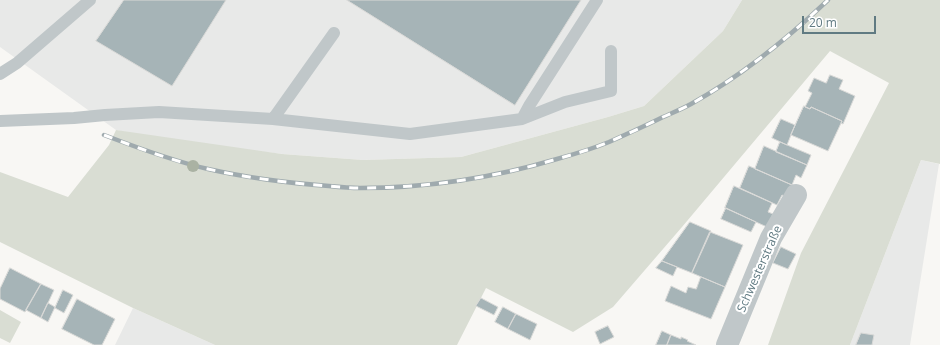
<!DOCTYPE html>
<html>
<head>
<meta charset="utf-8">
<style>
	body { margin:0 }
	#map { position:relative; width:940px; height:345px; overflow:hidden; background:#f8f7f4; font-family:"Open Sans",sans-serif }
	canvas { display:block }
	.scale { position:absolute; left:802px; top:16px; width:74px; height:18px; box-sizing:border-box; border:2px solid #607a82; border-top:0; padding-left:5px; font-size:12px; line-height:14px; white-space:nowrap; color:#607a82; -webkit-text-stroke:3px #fff; paint-order:stroke }
</style>
</head>
<body>
<div id="map">
<canvas width="940" height="345"></canvas>
<div class="scale">20 m</div>
</div>
<script>
const ctx = document.querySelector('canvas').getContext('2d');
ctx.lineJoin = 'round';
function fillPath(path, color) { ctx.fillStyle = color; ctx.fill(path, 'evenodd'); }
function strokePath(path, color, width, dash) { ctx.strokeStyle = color; ctx.lineWidth = width; ctx.lineCap = dash ? 'butt' : 'round'; ctx.setLineDash(dash || []); ctx.stroke(path); }
function write(font, color, halo, rows, align = 'center') {
  ctx.font = font + ' "Open Sans",sans-serif'; ctx.lineWidth = 4; ctx.setLineDash([]); ctx.textBaseline = 'middle'; ctx.strokeStyle = halo; ctx.fillStyle = color; for (const [text, x, y, turn = 0] of rows) {
    ctx.save(); ctx.translate(x, y); ctx.rotate((+turn || 0) * Math.PI / 180); ctx.textAlign = isNaN(turn) ? turn : align; if (halo) ctx.strokeText(text, 0, 0); ctx.fillText(text, 0, 0); ctx.restore();
  }
}
fillPath(new Path2D(`
	M0,0H742L723,31L644,106L608,117L461,157L363,160L282,154L169,141L116,130L0,47Z
	M921,160L939,164L910,345H850Z
	M133,308L215,345H115Z`), '#e8e9e8');
fillPath(new Path2D(`
	M742,0H940V164L921,160L850,345H768L801,253L889,83L830,51L682,227L613,307L573,332L486,288L457,345H215L133,308L0,242V172L68,197L109,145L116,130L282,154L363,160L461,157L608,117L644,106L723,31Z
	M0,310L21,322L10,343L0,338Z`), '#d9ddd3');
const building = new Path2D(`
	M124,0H226L172,86L96,41Z
	M347,0H581L515,105Z
	M830,75L843,80L839,89L855,96L843,124L841,123L842,121L811,107L810,109L805,107L812,93L808,91L814,78L826,83Z
	M804,106L810,109L811,107L842,121L828,151L791,135Z
	M781,119L795,125L787,145L772,138Z
	M780,142L811,155L807,165L776,152Z
	M764,146L807,165L801,178L796,175L792,185L755,169Z
	M749,166L792,185L786,197L782,195L777,205L740,188Z
	M734,186L772,203L768,212L773,214L767,227L725,208Z
	M726,208L756,222L751,232L721,219Z
	M690,222L711,231L692,273L662,261Z
	M710,232L743,245L725,287L692,273Z
	M781,247L796,254L788,269L773,263Z
	M662,261L677,267L673,276L656,268Z
	M10,268L41,284L25,312L0,299V289Z
	M701,277L725,287L711,319L665,301L671,286L686,293L688,287L696,289Z
	M41,284L54,290L41,318L26,310Z
	M63,290L73,295L64,313L55,308Z
	M481,298L498,307L494,315L476,306Z
	M77,299L115,319L102,345H94L62,329Z
	M48,303L55,307L48,322L41,318Z
	M503,307L516,314L508,329L495,322Z
	M516,314L537,324L530,340L508,329Z
	M608,326L614,337L600,344L595,332Z
	M662,331L671,335L667,345H656Z
	M861,333L874,335L872,345H856Z
	M671,335L681,339V337L688,340L687,341L696,345H667Z`);
fillPath(building, '#a6b4b7');
strokePath(building, '#d9d9d7', 1);
strokePath(new Path2D(`
	M0,74L17,63L90,0
	M273,119L334,33
	M522,119L529,106L597,0
	M0,121L74,118L105,115L159,112L273,119L410,134L522,119L565,102L611,91V51`), '#c0c7c9', 12);
strokePath(new Path2D(`
	M727,345L771,238L796,195`), '#c0c7c9', 22);
const rail = new Path2D(`
	M104,135C138,148 173,161 208,169C248,178 288,183 329,186C339,187 350,188 360,188C427,188 493,178 557,159C575,154 592,149 609,142C627,134 645,126 663,117C672,113 682,109 691,104C741,76 787,39 828,0`);
strokePath(rail, '#9faaae', 4.5);
strokePath(rail, '#fff', 3, [9]);
ctx.fillStyle = '#aab2a3';
for (const [x, y] of [
	[193,166]
]) { ctx.beginPath(); ctx.arc(x, y, 6, 0, 2 * Math.PI); ctx.fill(); }
write('12px', '#607a82', '#fff', [
	["Schwesterstraße",760,269,-66]
]);
</script>
</body>
</html>
